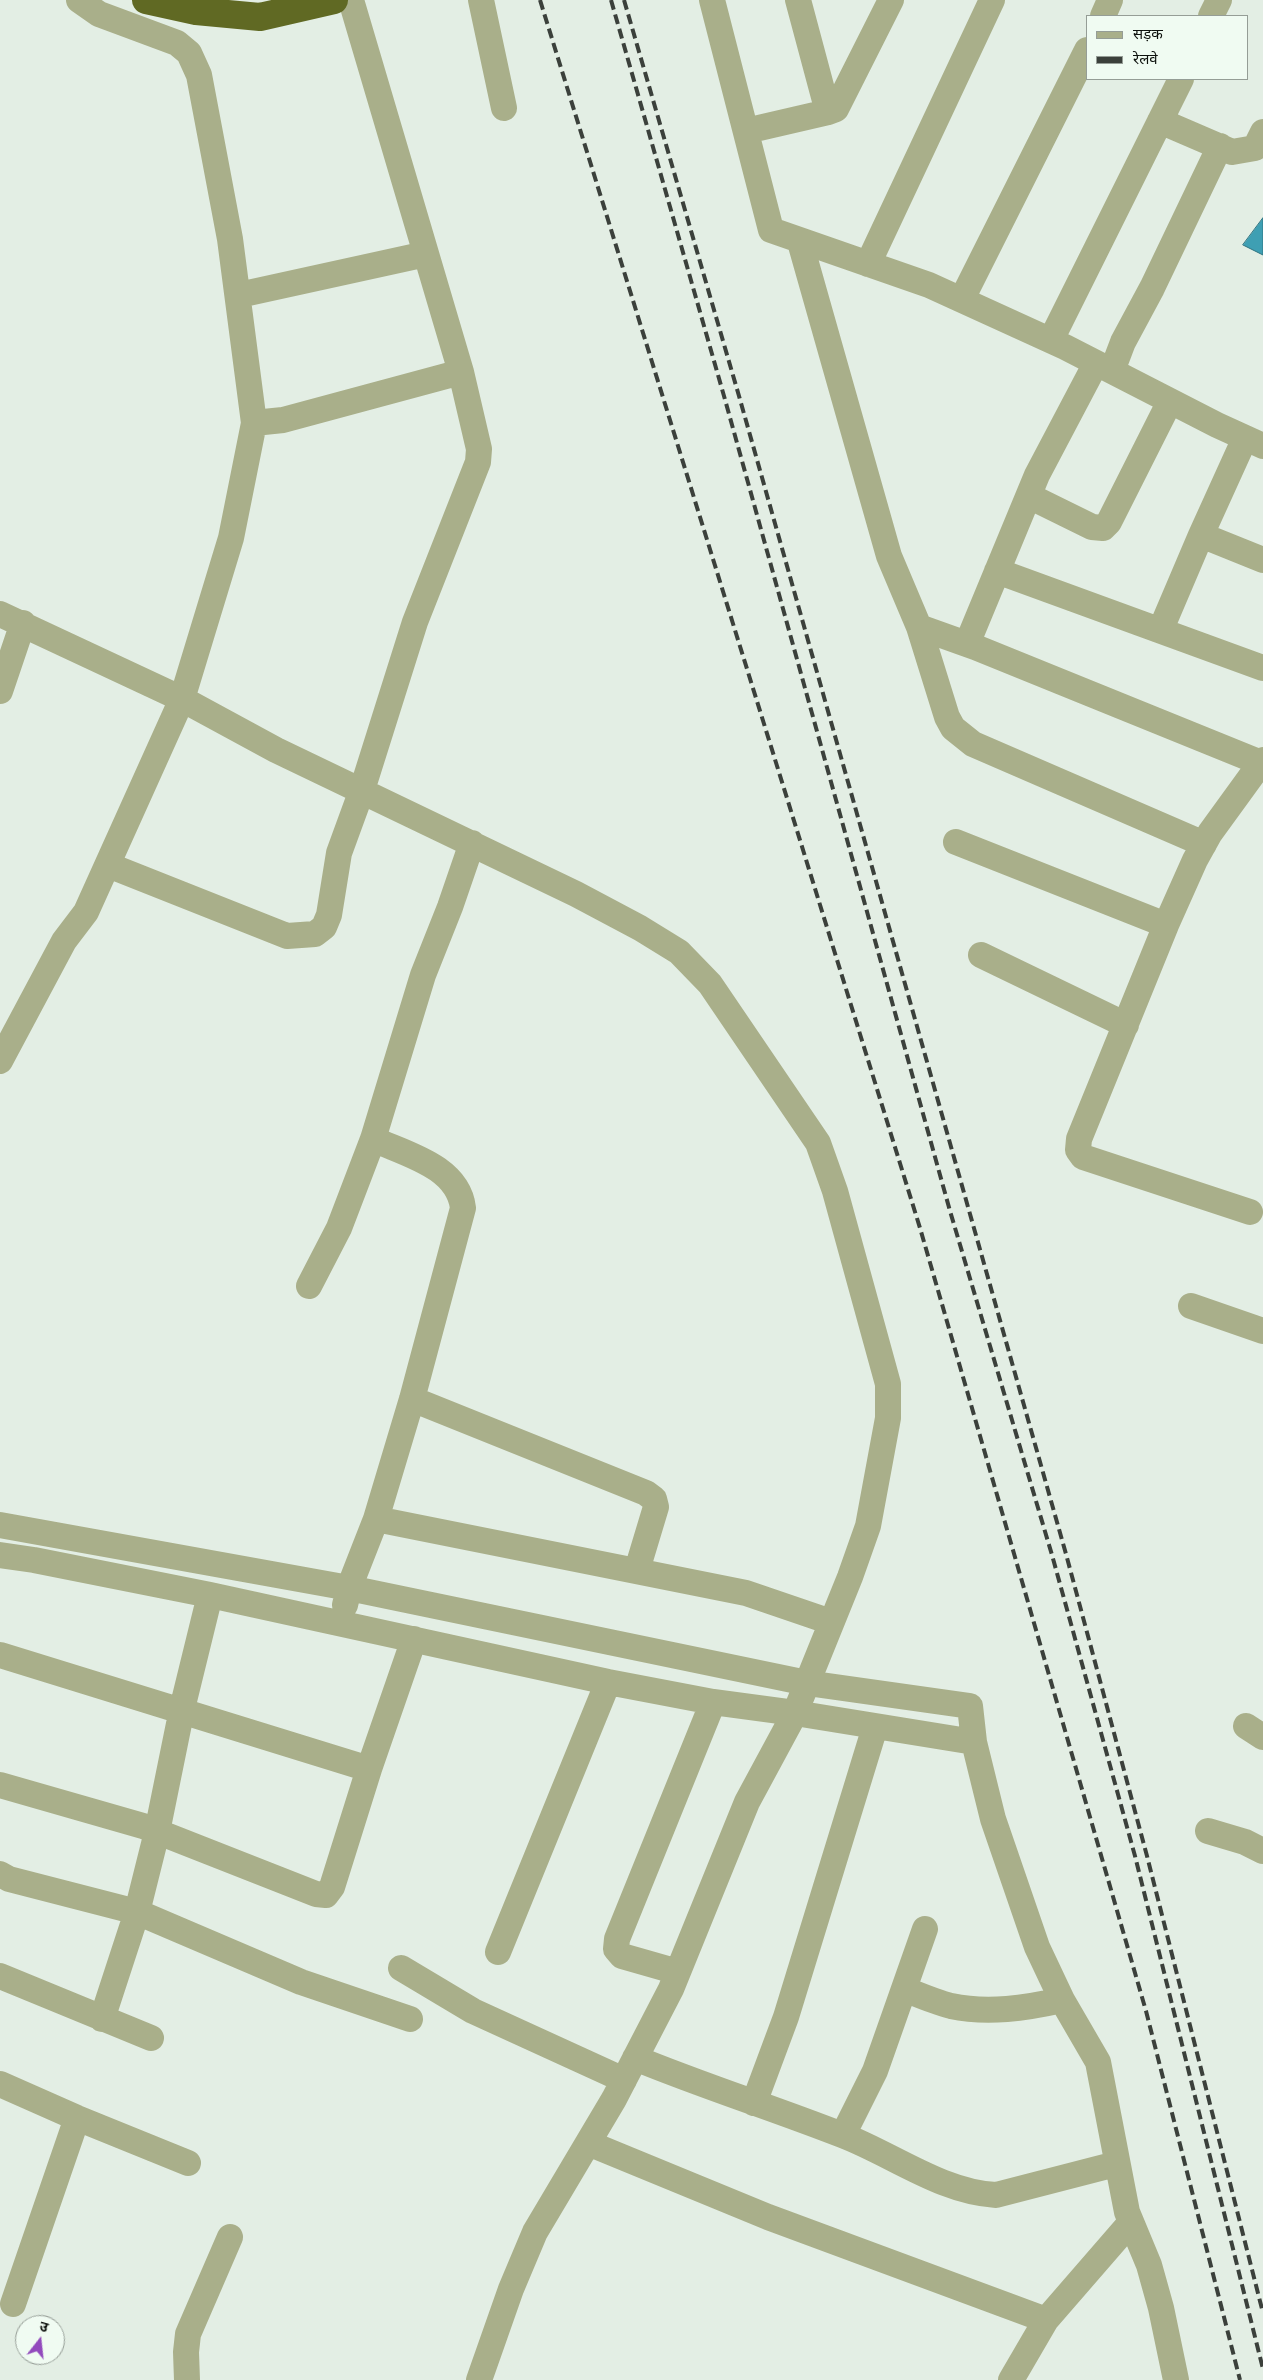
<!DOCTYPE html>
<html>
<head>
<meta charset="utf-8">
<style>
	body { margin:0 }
	#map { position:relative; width:1263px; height:2380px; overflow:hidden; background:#e3eee4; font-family:"Public Sans","Noto Sans Devanagari",sans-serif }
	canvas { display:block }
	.legend { position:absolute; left:1086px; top:15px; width:162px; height:65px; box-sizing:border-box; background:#f0fbf2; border:1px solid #959d96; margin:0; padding:6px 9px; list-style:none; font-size:15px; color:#0d110d }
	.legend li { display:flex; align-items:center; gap:10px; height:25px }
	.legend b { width:25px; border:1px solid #959d96 }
	.north { position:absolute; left:15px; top:2315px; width:50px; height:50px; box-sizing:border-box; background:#f0fbf2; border:1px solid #959d96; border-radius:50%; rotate:16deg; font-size:14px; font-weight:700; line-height:20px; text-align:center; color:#0d110d }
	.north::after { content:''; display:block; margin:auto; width:18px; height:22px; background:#924abd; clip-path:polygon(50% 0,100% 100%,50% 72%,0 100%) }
</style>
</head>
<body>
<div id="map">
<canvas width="1263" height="2380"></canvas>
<ul class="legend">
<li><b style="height:6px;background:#a9af8a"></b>सड़क</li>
<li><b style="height:6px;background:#3b403b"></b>रेलवे</li>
</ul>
<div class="north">उ</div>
</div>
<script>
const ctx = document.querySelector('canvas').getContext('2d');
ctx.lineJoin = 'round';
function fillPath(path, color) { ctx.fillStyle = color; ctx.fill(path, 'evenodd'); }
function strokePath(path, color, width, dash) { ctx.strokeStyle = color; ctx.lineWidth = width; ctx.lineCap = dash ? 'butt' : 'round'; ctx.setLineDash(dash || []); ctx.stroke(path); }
const water = new Path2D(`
	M1263,218V255L1243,245Z`);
fillPath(water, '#3e9fb3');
strokePath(water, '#2f7481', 1);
strokePath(new Path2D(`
	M481,0L504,108
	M712,0L771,230L929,285L1065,347L1217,425L1263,446
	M1103,16L1110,0
	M1211,16L1219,0
	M828,112L836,109L891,0
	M1160,121L1232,152L1255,148L1263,132
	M746,131L828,112L798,0
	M800,242L889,556L919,627L947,717L953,728L973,744L1204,844
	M868,264L992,0
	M239,295L426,254
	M962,299L1087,50
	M1051,340L1181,79
	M1112,371L1123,342L1152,288L1220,146
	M254,423L283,420L461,372
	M1029,496L1092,527L1103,528L1109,522L1170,401
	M1201,535L1263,560
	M997,571L1263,668
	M0,614L182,699L231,538L254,423L230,239L199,75L189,53L177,43L99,14L79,0
	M919,627L975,647L1261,763
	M1161,629L1201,535L1245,438
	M967,644L1037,475L1096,363
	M0,691L23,623
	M956,842L1166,925
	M108,865L287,936L315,934L324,927L329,915L339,853L362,790L415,622L478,462L479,449L461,372L351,0
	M981,955L1126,1025
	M0,1061L64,941L86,912L182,699L276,750L576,894L640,928L679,952L710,984L818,1143L835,1191L888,1384V1418L868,1526L850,1577L795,1713L747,1802L671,1989L614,2099L535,2232L511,2289L479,2380
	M1250,1212L1083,1157L1078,1150L1079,1139L1166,925L1195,860L1210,833L1263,760
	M309,1286L339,1228L373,1139L423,975L450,907L472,843
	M1191,1306L1263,1331
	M412,1399L646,1493L654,1499L656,1507L637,1570
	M376,1519L746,1593L831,1622
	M0,1525L349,1588L807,1683L970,1706L974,1742L993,1819L1037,1947L1062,2000L1098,2062L1127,2212L1149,2265L1161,2308L1176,2380
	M0,1555L34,1560L210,1595L608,1682L713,1702L795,1713L974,1742
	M345,1605L349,1588L376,1519L412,1399L463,1208C458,1166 405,1154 373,1139
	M0,1655L369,1769
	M1246,1726L1263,1737
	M0,1785L143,1826L316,1894L326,1895L332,1887L369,1769L414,1639
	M1208,1831L1245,1842L1263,1851
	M0,1874L9,1879L137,1912L301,1982L410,2019
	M498,1952L608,1682
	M401,1968L473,2011L624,2080
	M678,1972L622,1956L616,1949L617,1939L713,1702
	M0,1976L151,2038
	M904,1989C919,1995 935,2002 951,2006C988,2014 1026,2008 1062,2000
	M102,2019L137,1912L157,1832L182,1709L210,1595
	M635,2058C703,2086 773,2108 842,2135C892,2154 941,2192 996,2195L1116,2164
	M0,2084L77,2118L188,2163
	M754,2103L786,2017L875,1727
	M843,2135L875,2071L925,1929
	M588,2143L768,2217L1046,2320
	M13,2304L77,2118
	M187,2380L186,2352L188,2334L230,2237
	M1011,2380L1046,2320L1131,2222`), '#a9af8a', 26);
strokePath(new Path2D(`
	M146,0L196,11L260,17L334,0`), '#606923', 28);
strokePath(new Path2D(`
	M540,0L920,1228L1146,2011L1240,2380
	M611,0L724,396L950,1211L1052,1555L1135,1856L1263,2369
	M624,0L739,396L1066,1554L1147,1856L1263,2313`), '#3b403b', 4, [10, 5]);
</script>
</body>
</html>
